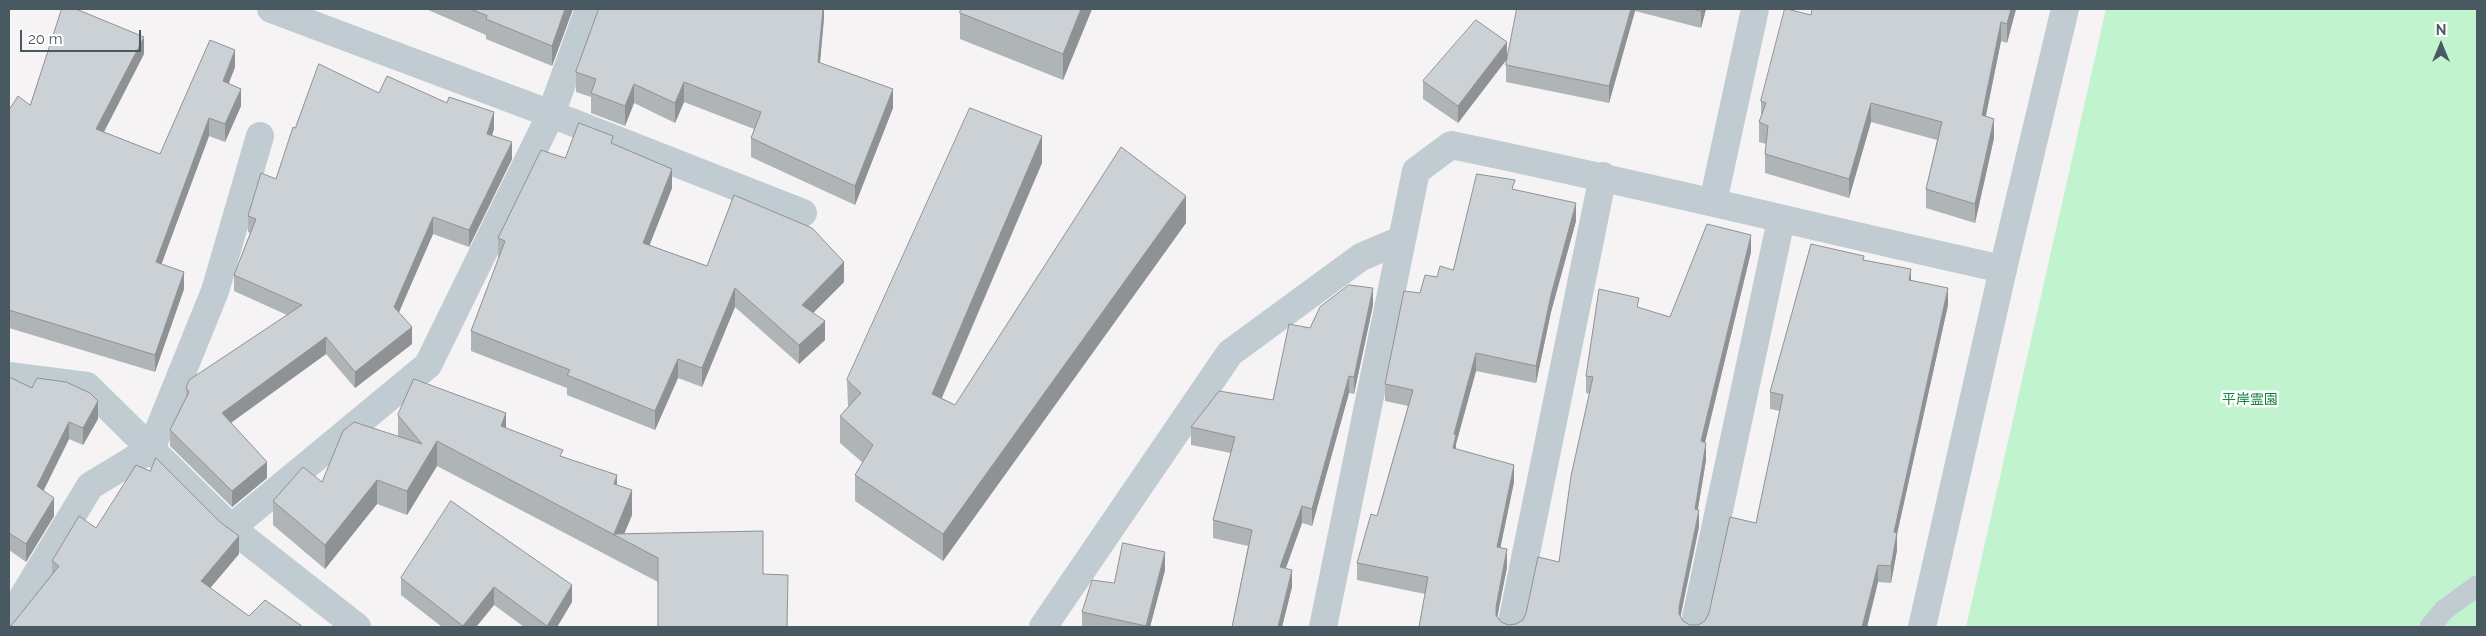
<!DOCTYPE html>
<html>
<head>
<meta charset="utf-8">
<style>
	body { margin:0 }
	#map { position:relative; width:2486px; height:636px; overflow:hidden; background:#f5f3f3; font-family:Raleway,sans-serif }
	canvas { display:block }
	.frame { position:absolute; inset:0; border:10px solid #495962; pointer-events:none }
	.north { position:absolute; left:2416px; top:20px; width:50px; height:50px; -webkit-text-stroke:4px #fff; paint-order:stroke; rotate:0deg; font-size:14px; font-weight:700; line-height:20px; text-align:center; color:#495962 }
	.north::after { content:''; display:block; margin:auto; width:18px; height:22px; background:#495962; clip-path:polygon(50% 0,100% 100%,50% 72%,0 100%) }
	.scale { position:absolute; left:20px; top:30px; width:121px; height:22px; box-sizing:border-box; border:2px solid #495962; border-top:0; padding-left:6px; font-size:15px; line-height:18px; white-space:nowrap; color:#495962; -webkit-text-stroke:4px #fff; paint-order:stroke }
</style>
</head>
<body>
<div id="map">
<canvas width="2486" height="636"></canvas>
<div class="frame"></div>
<div class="north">N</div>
<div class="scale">20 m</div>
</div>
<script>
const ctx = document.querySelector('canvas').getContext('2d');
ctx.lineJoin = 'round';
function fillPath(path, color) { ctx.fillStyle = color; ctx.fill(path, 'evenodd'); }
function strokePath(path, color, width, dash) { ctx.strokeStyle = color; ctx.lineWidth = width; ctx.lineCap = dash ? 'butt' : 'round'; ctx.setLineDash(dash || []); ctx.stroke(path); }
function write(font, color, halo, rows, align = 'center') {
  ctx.font = font + ' Raleway,"Noto Sans JP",sans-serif'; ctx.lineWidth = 5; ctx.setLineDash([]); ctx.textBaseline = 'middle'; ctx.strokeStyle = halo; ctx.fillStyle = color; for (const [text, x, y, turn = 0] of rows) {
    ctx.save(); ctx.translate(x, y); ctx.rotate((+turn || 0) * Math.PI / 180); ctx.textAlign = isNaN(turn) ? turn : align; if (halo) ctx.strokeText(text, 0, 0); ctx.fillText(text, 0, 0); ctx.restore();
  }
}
fillPath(new Path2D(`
	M2106,9H2477V627H1966Z`), '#c0f3ce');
strokePath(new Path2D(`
	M2430,627L2444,610L2477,586`), '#c0ccd2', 21);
strokePath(new Path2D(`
	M271,9L551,114L803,213
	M1713,202L1755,9
	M9,376L87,386L231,528L357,627
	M231,528L428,365L551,114L589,9
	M9,620L90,486L151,449L215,291L260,136
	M1043,627L1230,353L1361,257L1401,240
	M1323,627L1416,171L1451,145C1636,183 1818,228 2003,269
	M1511,627L1603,176
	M1694,627L1781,220`), '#c0ccd2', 28);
strokePath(new Path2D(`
	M1922,627L2003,269L2065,9`), '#c0ccd2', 28);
fillPath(new Path2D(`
	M426,9H573L552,66L486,39V35Z
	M824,9V18L820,63L893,108L855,205L751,157V138L754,129L684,102L675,123L634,103L625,126L591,113V97L576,92V72Z
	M961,9H1092L1063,80L960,39V13Z
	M1517,9H1706L1701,28L1635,11L1609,103L1506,82V65Z
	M2016,9L2007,43L2001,41L1986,116L1994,138L1975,223L1926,208V189L1937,140L1871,122L1849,198L1765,173V154L1766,144L1759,142V122L1761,116V101L1811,15Z
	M144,54L104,132L160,154L235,67L228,84L241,106L225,142L209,136L161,264L184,289L155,372L9,328V110L30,105Z
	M1507,59L1458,123L1423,99V81Z
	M379,93L494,129L492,135L512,159L469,247L433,234L398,313L412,344L355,388L326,354L231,423L267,478L232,507L170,446V430L186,397V388L287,315L234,291V275L250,233L248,232V216L276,179L295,128Z
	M613,144L672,188L649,245L707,266L844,282L813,313L825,340L799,364L735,307L702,387L678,378L655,430L567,395V388L471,351V331L499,258L498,257V238L565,158Z
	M1042,163L942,398L955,405L1186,223L943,561L855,501V475L863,463L840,443V416L848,407L847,380Z
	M1515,190L1576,221L1551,312L1536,383L1476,371L1456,444V449L1514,482L1500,548L1507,567L1497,616L1501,622L1508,625L1516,624L1523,620L1559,562L1590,394L1586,393V376L1639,308L1670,317L1751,252L1705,442L1706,460L1698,509L1699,527L1680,616L1683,621L1690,625H1698L1705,621L1756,523L1780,411L1770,409V392L1864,260L1911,280L1948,305L1897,534V550L1891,583L1878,582L1867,627H1419L1425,594L1357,580V563L1377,516L1408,406L1385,401V384L1420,293L1437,277L1453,270Z
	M1373,305L1354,394L1349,393L1312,526L1302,523L1286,568L1292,587L1282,627H1232L1248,546L1213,538V520L1231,453L1191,445V427L1273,400L1310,328Z
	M9,377L98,419L83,445L69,439L43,491L54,516L26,562L9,550Z
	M398,415L506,428L563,457L617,486L632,515L624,534L763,531L658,582L437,466L407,515L377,504L325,569L273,525V501L322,482L398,436Z
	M96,528L239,554L210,588L249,616L303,627H10L52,574V561Z
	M1165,570L1150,627H1082V612L1114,583Z
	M401,578L572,585V602L557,627H524L494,605L476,627H442L401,595Z`), '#afb4b7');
fillPath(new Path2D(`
	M565,9H573L552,66V46Z
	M823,9H824V18L818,82V62Z
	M1081,9H1092L1063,80V54Z
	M1631,9H1635V11L1609,103V86Z
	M1702,9H1706L1701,28V11Z
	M2011,9H2016L2007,43V24Z
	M2001,22V41L1982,134V115Z
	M144,37V54L96,147V129Z
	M1507,42V59L1458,123V106Z
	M235,50V67L223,99V81Z
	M684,82V102L675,123V103Z
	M634,84V103L625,126V106Z
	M241,89V106L225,142V124Z
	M893,89V108L855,205V186Z
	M1871,103V122L1849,198V179Z
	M494,112V129L487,150V134Z
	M209,118V136L156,279V262Z
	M1994,119V138L1975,223V204Z
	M1042,136V163L932,420V394Z
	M512,142V159L469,247V230Z
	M672,169V188L643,262V243Z
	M1186,196V223L943,561V534Z
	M1576,203V221L1551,312L1536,383V366L1551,295Z
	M433,217V234L394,324V307Z
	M1751,235V252L1701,459V441Z
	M844,262V282L802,324V305Z
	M1911,269V286L1909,280Z
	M184,272V289L155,372V355Z
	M735,288V307L702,387V368Z
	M1373,288V305L1354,394V377Z
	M1948,288V305L1897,534V550L1891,583V566L1894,532Z
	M825,321V340L799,364V345Z
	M412,327V344L355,388V372Z
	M326,337V354L222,429V413Z
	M1476,353V371L1456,444V452L1453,448L1454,434Z
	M678,359V378L655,430V411Z
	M1349,376V393L1312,526V509Z
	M98,401V419L83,445V428Z
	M506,413V438L501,426Z
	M69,422V439L37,504V486Z
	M437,441V466L407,515V491Z
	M1706,443V460L1695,526V509Z
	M267,462V478L232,507V491Z
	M1514,465V482L1497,564V547Z
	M617,475V499L614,484Z
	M377,480V504L325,569V545Z
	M632,490V515L622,539L614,535Z
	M54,498V516L26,562V544Z
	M1302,506V523L1280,584V567Z
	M1699,510V527L1679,624V607Z
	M239,536V554L201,599V581Z
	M1507,549V567L1496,624V607Z
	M1165,552V570L1150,627H1146Z
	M1878,565V582L1867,627H1862Z
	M1292,570V587L1282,627H1278Z
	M572,585V602L557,627H547Z
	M494,587V605L476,627H463V626Z`), '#8f9295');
const building = new Path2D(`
	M62,9H76L144,37L96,129L160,154L210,40L235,50L223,81L241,89L225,124L209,118L156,262L184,272L155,355L9,310V110L18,96L30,105Z
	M471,9H565L552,46L486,19L487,16Z
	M599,9H823L818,62L893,89L855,186L751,138L761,112L684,82L675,103L634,84L625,106L591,93L596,79L576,72Z
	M961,9H1081L1063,54L960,13Z
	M1517,9H1631L1609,86L1506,65Z
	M1693,9H1702L1701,11Z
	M1785,9H1787L1811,15L1812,9H2011L2007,24L2001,22L1982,115L1994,119L1975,204L1926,189L1942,122L1871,103L1849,179L1765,154L1768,126L1759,122L1766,103L1761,101Z
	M1476,20L1507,42L1458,106L1423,81Z
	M319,64L379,93L387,76L447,103L449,97L494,112L487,134L512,142L469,230L433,217L394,307L412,327L355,372L326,337L222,413L267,462L232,491L170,430L189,392L186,388L189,380L302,305L234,275L256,219L248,216L261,173L276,179L293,127L295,128Z
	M970,108L1042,136L932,394L955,405L1121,147L1186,196L943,534L855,475L873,445L840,416L861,393L847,380Z
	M579,123L613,136L611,143L672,169L643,243L707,266L734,195L812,228L844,262L802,305L825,321L799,345L735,288L702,368L678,359L655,411L567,375L570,370L471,331L505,241L498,238L541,150L565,158Z
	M1477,174L1515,180L1512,189L1576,203L1551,295L1536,366L1476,353L1454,434L1456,435L1453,448L1514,465L1497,547L1507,549L1496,607V615L1501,622L1508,625L1516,624L1523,620L1526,613L1538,557L1559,562L1571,476L1593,377L1586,376L1599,289L1639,298L1637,307L1670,317L1707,224L1751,235L1701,441L1706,443L1695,509L1699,510L1679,607V614L1683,621L1690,625H1698L1705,621L1709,613L1730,517L1756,523L1783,395L1770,392L1811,244L1864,256L1863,260L1911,269L1909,280L1948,288L1894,532L1897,533L1891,566L1878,565L1862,627H1419L1428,577L1357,563L1371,514L1377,516L1413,390L1385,384L1404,291L1420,293L1425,275L1437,277L1440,266L1453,270Z
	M1349,285L1373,288L1354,377L1349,376L1312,509L1302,506L1280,567L1292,570L1278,627H1232L1252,530L1213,520L1235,437L1191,427L1219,391L1273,400L1289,324L1310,328L1320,307Z
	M9,377L32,388L37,378L66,382L90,393L98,401L83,428L69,422L37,486L54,498L26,544L9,533Z
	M414,379L506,413L501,426L563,450L560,456L617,475L614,484L632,490L614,534L763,531V574L788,575L787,627H658V558L437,441L407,491L377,480L325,545L273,501L303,467L322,482L343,431L354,422L422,444L398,415Z
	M156,458L220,522L239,536L201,581L249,616L265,600L303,627H10L59,566L52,561L79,516L96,528L136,465L150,471Z
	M451,501L572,585L547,626L494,587L463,626L401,578Z
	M1123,543L1165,552L1146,626L1082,612L1092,580L1114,583Z`);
fillPath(building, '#ccd1d5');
strokePath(building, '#8f9295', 1);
write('14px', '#12843e', '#fff', [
	["平岸霊園",2250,400]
]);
</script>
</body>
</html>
